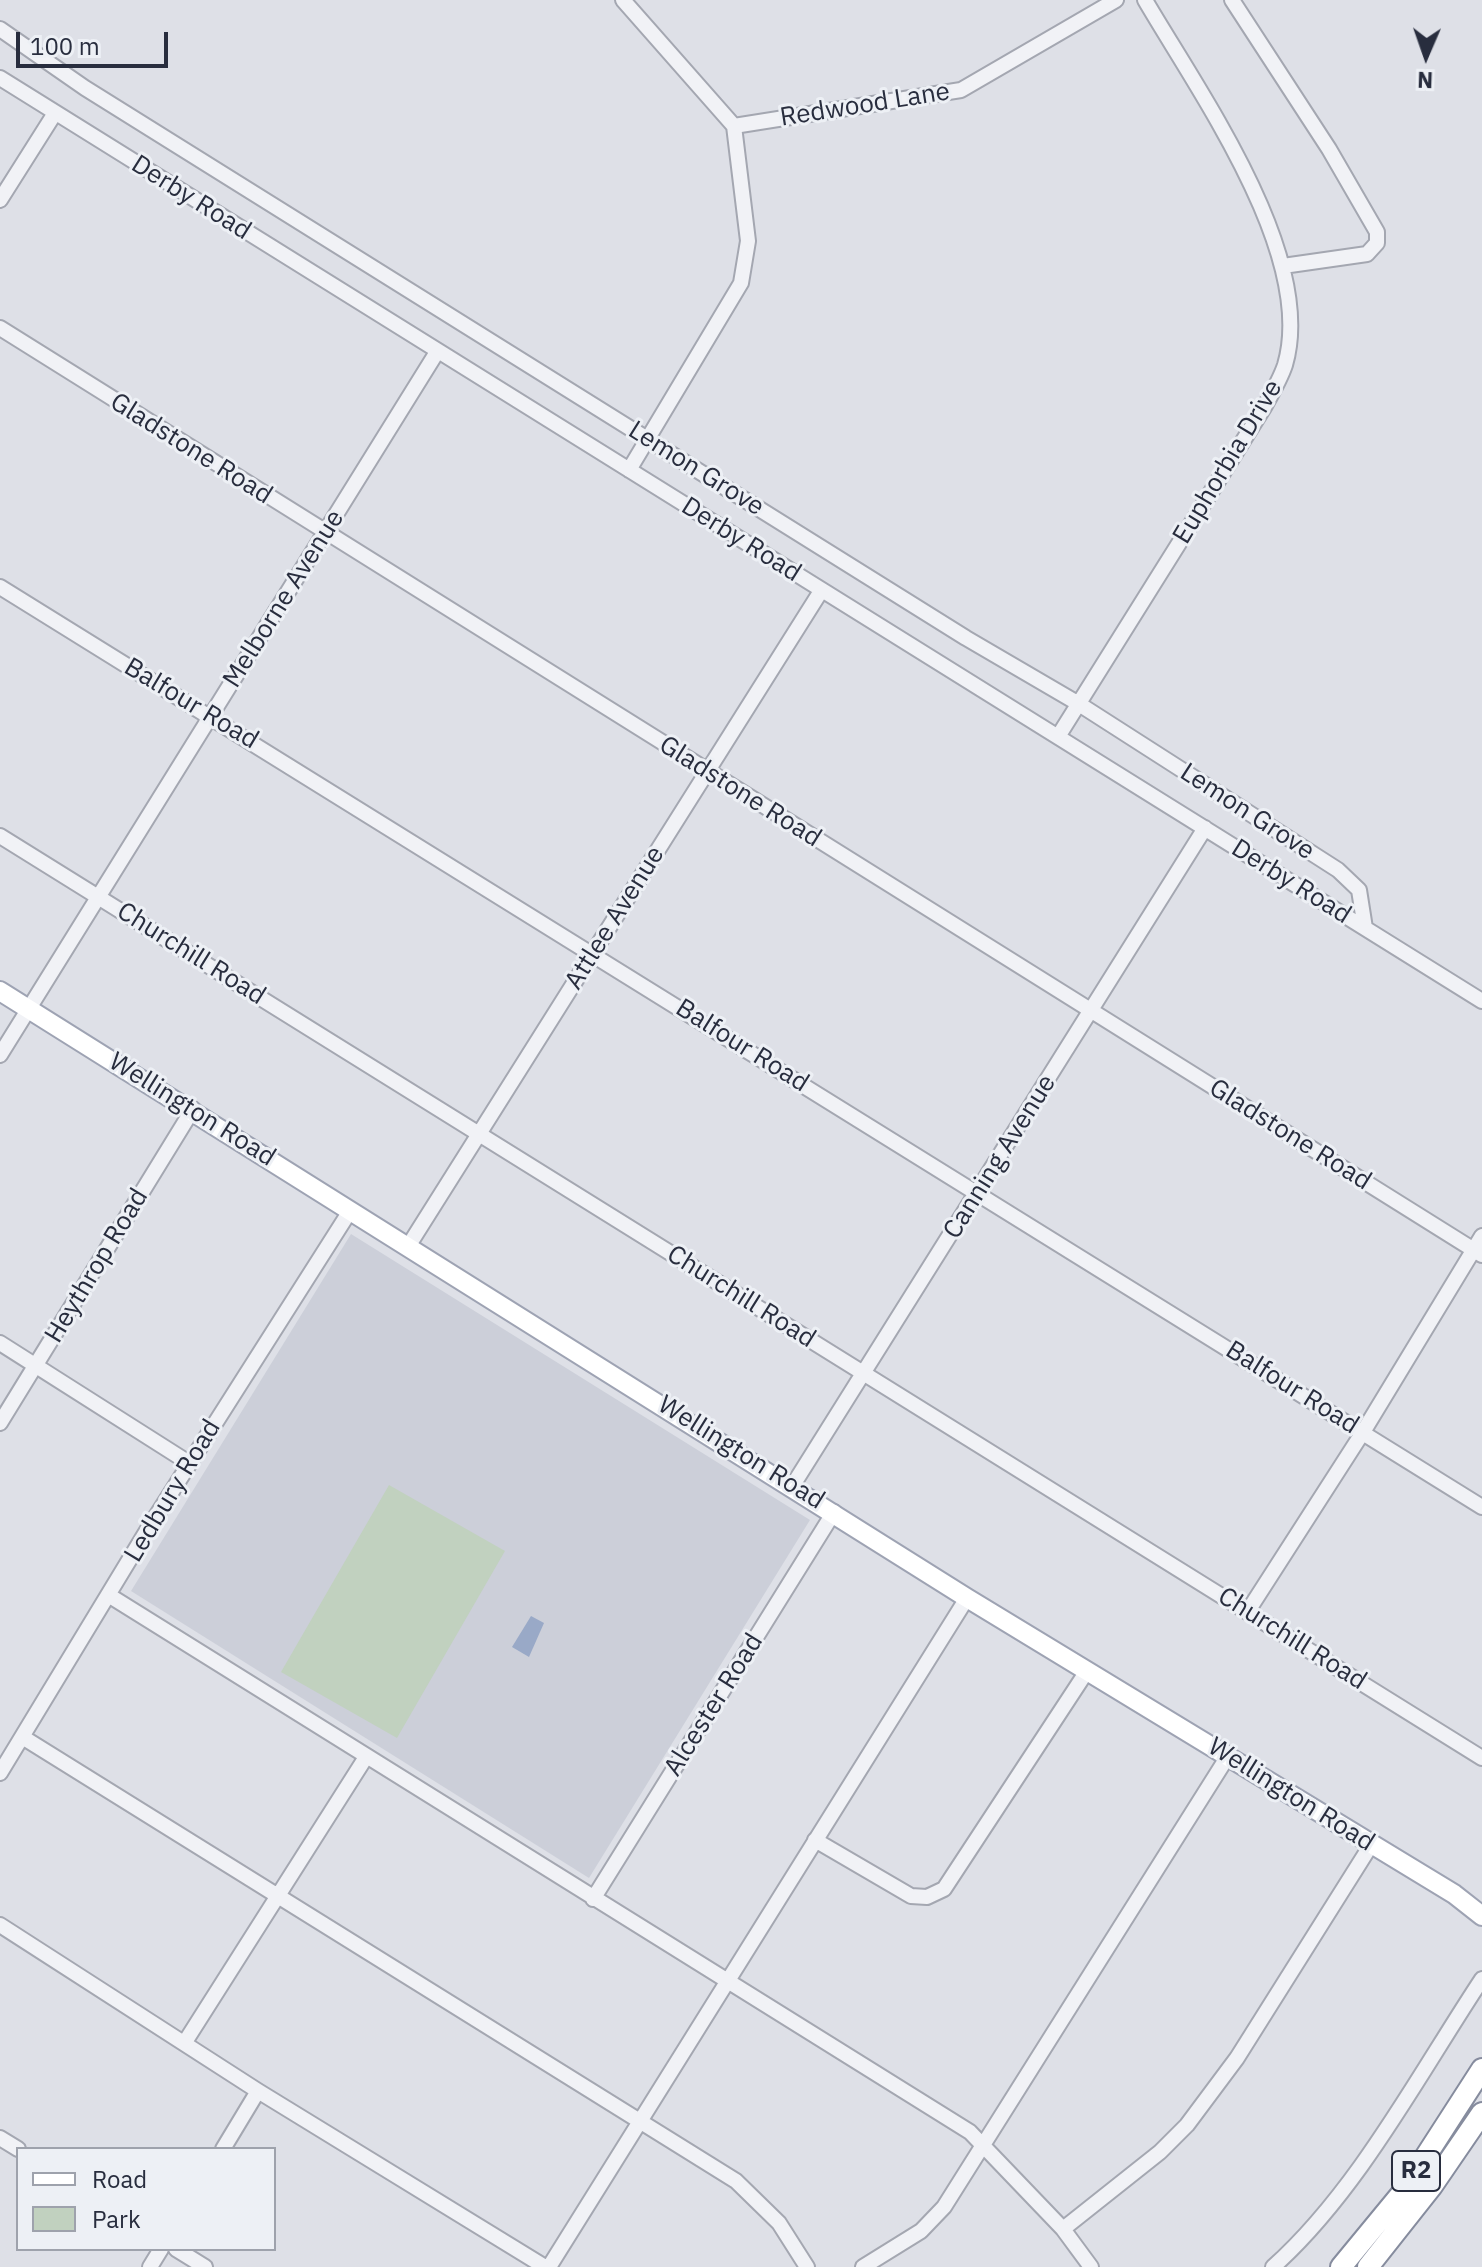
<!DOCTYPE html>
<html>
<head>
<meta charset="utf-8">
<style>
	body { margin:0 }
	#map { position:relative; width:1482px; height:2267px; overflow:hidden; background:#dee0e7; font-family:"IBM Plex Sans",sans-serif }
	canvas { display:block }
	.legend { position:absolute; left:16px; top:2147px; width:260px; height:104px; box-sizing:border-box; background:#edf0f5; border:2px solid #9ea2ac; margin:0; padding:10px 14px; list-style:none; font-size:24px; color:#282d3e }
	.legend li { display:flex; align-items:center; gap:16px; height:40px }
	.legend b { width:40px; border:2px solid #9ea2ac }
	.north { position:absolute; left:1386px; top:16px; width:80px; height:80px; -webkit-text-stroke:6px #edf0f5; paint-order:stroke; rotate:182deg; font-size:22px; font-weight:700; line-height:32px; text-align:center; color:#282d3e }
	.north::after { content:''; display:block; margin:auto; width:28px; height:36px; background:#282d3e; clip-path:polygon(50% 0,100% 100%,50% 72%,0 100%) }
	.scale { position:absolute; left:16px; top:32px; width:152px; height:36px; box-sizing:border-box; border:4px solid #282d3e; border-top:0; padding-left:10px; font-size:24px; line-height:28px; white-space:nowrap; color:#282d3e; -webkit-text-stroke:6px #edf0f5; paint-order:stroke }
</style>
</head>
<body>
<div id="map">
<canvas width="1482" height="2267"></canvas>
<ul class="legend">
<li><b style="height:10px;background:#fff"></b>Road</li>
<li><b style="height:22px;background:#c1d1bf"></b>Park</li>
</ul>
<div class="north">N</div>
<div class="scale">100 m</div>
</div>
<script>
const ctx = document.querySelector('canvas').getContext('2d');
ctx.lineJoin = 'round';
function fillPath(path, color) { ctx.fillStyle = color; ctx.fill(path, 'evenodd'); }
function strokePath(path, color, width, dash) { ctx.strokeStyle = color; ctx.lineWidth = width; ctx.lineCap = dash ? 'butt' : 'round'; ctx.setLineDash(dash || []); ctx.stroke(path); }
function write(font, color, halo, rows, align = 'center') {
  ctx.font = font + ' "IBM Plex Sans",sans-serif'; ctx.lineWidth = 6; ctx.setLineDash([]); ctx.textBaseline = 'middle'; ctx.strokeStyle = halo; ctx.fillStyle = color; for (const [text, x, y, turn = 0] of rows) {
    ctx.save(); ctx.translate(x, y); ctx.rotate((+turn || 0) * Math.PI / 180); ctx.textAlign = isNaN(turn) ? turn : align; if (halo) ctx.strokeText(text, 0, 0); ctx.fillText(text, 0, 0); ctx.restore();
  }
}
fillPath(new Path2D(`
	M351,1234L810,1520L589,1878L131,1591Z`), '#cccfd9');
fillPath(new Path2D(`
	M389,1485L505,1551L397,1738L281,1672Z`), '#c1d1bf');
fillPath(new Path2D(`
	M531,1616L544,1623L529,1657L512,1647Z`), '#99a9c7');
const minor = new Path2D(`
	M623,0L734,126L748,241L741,283L629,470
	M1232,0L1329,149L1377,232V243L1367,254L1283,266
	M0,29L85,88L966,638L1079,704L1338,870L1359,890L1365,928
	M0,78L1482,1001
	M734,126L961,90L1116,0
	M0,200L55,113
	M0,328L1482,1255
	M0,587L1482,1507
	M1059,735L1263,409C1271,395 1280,380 1285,365C1317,256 1198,91 1145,0
	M0,836L1482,1758
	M0,1055L437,352
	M409,1245L821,591
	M0,1343L189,1463
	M0,1423L193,1109
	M793,1485L1205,828
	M110,1596L970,2132L1063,2229L1091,2267
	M1248,1611L1363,1432L1482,1236
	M24,1738L736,2181L779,2223L807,2267
	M0,1773L148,1529L350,1211
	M815,1840L911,1896L927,1897L944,1889L1087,1671
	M593,1899L834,1512
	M0,1925L258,2091L545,2267
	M185,2042L366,1757
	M0,2138L18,2149
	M223,2149L258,2091
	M1063,2229L1160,2152L1187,2125L1237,2058L1371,1845
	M176,2249L205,2267
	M150,2267L161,2249
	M549,2267L967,1598
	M863,2267L921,2231L944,2207L1228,1756
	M1273,2267C1358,2191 1419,2074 1482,1979`);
const major = new Path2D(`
	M0,991L967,1598L1454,1894L1482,1916`);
const highway = new Path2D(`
	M1341,2267L1402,2193L1482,2069
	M1368,2267L1432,2186L1482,2113`);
strokePath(minor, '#a4a7b1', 18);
strokePath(major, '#9ea3b3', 22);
strokePath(highway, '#868c9e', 24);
strokePath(minor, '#f1f2f6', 14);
strokePath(major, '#fff', 18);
strokePath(highway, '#fff', 20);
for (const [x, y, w] of [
	[1416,2171,48]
]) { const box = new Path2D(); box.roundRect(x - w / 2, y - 20, w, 40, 6); ctx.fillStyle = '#edf0f5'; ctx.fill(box); strokePath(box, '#282d3e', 2); }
write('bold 24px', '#282d3e', null, [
	["R2",1416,2171]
]);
write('26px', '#282d3e', '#edf0f5', [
	["Redwood Lane",865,105,-9],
	["Derby Road",191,198,32],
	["Gladstone Road",191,449,32],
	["Euphorbia Drive",1228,462,-59],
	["Lemon Grove",696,469,32],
	["Derby Road",741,540,32],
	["Melborne Avenue",284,599,-58],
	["Balfour Road",191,704,31],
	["Gladstone Road",740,792,32],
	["Lemon Grove",1247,812,33],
	["Derby Road",1291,882,32],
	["Attlee Avenue",615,918,-58],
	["Churchill Road",191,954,32],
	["Balfour Road",742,1046,32],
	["Wellington Road",192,1110,32],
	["Gladstone Road",1290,1135,32],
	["Canning Avenue",1000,1157,-58],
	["Heythrop Road",97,1266,-59],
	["Churchill Road",741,1297,32],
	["Balfour Road",1292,1388,32],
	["Wellington Road",741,1453,32],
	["Ledbury Road",173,1491,-59],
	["Churchill Road",1292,1639,32],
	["Alcester Road",714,1705,-58],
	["Wellington Road",1291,1795,32]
]);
</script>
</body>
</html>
